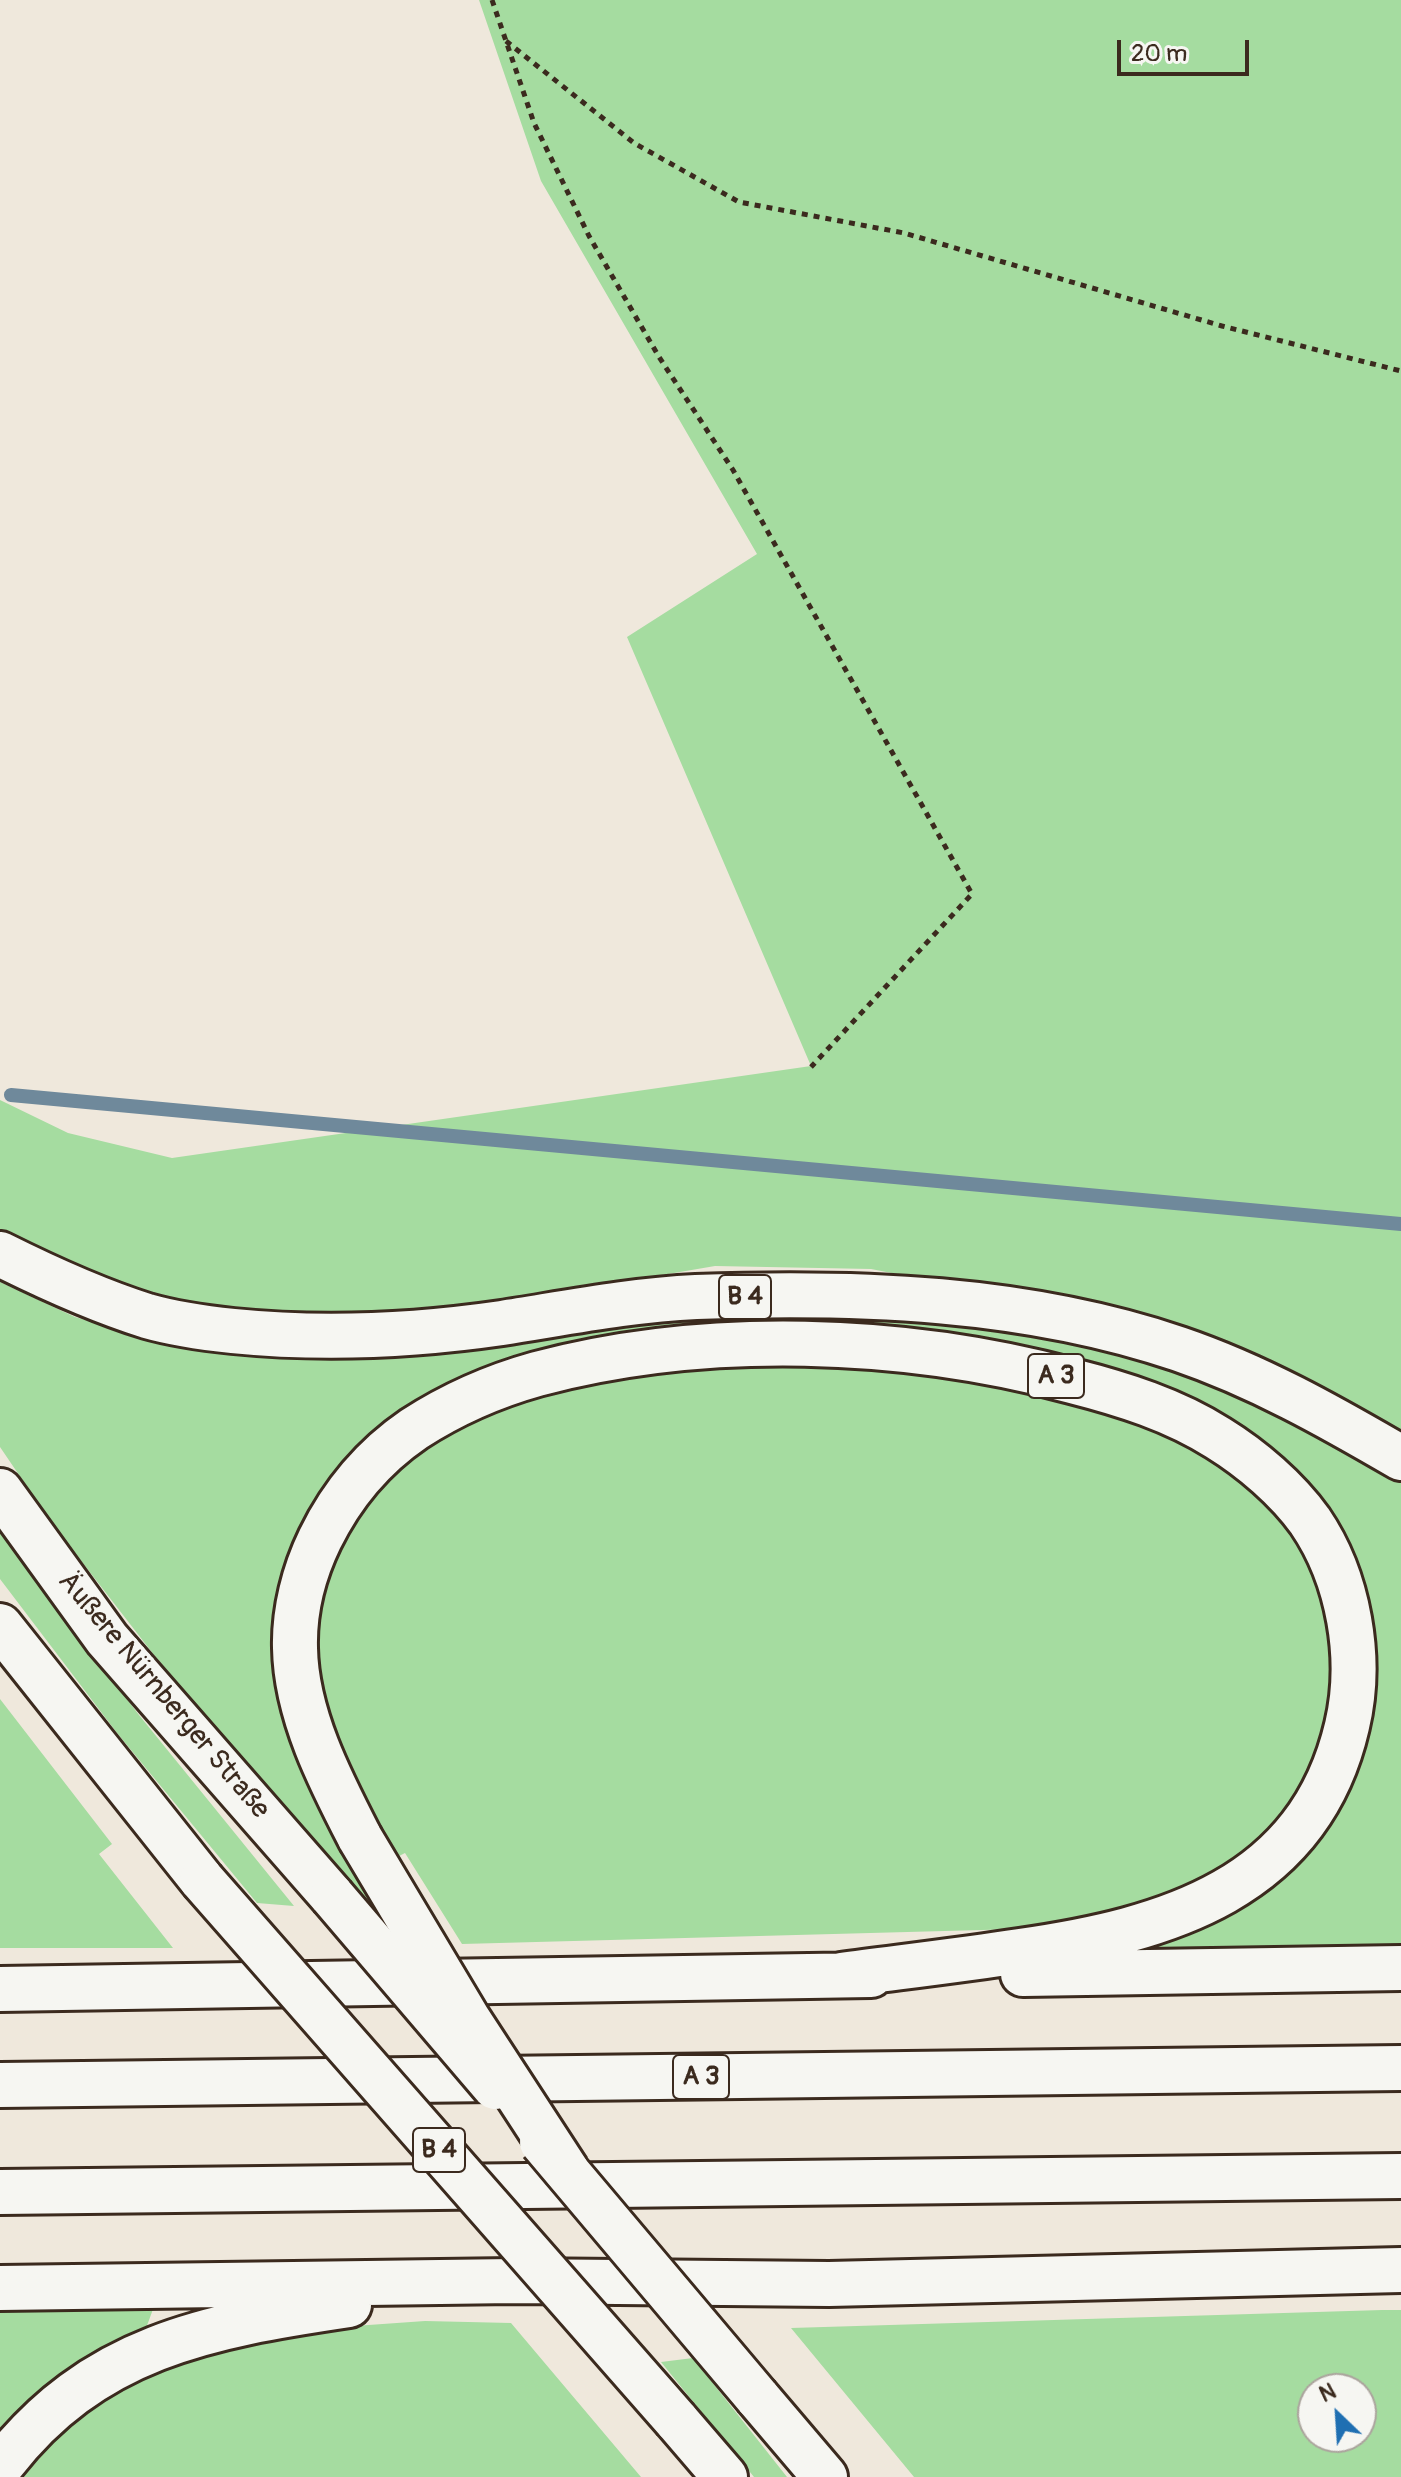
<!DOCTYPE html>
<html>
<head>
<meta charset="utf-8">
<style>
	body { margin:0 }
	#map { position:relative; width:1401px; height:2477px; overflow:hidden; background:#efe8dc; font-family:Pangolin,sans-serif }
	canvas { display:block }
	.north { position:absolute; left:1297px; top:2373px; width:80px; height:80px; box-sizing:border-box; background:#f6f6f2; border:2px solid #aba49d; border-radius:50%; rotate:335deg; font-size:22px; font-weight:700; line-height:32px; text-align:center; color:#3b2a1e }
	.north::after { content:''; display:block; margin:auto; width:28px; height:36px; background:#1f6fb2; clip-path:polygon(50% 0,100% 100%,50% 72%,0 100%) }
	.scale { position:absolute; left:1117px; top:40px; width:132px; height:36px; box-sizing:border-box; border:4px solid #3b2a1e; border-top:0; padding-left:10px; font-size:24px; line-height:28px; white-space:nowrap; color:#3b2a1e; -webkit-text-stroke:6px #f6f6f2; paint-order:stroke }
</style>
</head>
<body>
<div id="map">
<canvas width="1401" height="2477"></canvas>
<div class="north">N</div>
<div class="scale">20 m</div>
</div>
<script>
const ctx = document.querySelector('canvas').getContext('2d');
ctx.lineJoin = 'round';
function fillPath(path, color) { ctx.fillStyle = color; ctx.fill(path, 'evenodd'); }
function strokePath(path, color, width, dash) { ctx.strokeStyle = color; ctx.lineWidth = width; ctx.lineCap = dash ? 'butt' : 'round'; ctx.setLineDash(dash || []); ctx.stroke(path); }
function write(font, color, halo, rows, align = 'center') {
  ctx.font = font + ' Pangolin,sans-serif'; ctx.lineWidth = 7; ctx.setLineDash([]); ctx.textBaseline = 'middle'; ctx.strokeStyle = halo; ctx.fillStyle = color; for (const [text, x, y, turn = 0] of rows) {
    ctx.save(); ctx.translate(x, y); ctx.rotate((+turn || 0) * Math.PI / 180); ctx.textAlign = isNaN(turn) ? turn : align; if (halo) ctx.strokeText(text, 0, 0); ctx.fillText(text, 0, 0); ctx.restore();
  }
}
fillPath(new Path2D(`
	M479,0H1401V1437L1138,1321L871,1269L715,1266L481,1306L356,1319L183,1308L31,1251L0,1232V1100L68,1133L172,1158L811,1066L627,637L757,554L541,181Z
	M0,1282L75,1317L174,1346L278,1359L401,1355L558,1331L749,1311L947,1321L1076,1342L1152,1363L1227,1389L1401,1477V1956L1045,1962L1212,1920L1363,1739L1283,1464L901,1335L425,1398L276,1628L402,1948L154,1655L51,1522L0,1447Z
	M740,1365H816L904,1370L1033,1389L1180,1436L1277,1506L1324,1588L1336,1695L1316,1765L1292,1800L1256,1841L1216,1872L1173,1896L1108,1918L1019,1929L462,1944L405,1853L387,1862L318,1703L313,1622L334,1543L386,1470L491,1406L614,1375Z
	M0,1531L139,1715L294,1906L257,1903L117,1733L0,1579Z
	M0,1699L112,1844L99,1854L173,1948H0Z
	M156,2301L145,2331L0,2436V2304Z
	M1382,2310H1401V2477H914L791,2328ZM1313,2389H1361V2437H1313Z
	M425,2321L511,2323L641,2477H11L64,2419L130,2379L199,2350L284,2331Z
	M693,2358L787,2477H754L661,2362Z`), '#a5dca0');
strokePath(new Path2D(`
	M11,1095L1401,1224`), '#6f899b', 14);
const trunk = new Path2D(`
	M0,1491L107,1639L332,1896
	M0,1626L202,1880
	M757,2397L825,2477
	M676,2420L725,2477`);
const motorway = new Path2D(`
	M0,1254C48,1278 96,1300 147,1316C175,1324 204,1328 233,1331C323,1340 412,1336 502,1323C566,1313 631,1300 696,1297C857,1291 1026,1297 1179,1349C1258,1376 1329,1416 1401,1458
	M360,1838C330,1780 296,1714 295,1648C294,1611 304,1572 320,1539C342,1494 373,1457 414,1429C451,1405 494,1386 537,1374C706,1329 904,1336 1072,1381C1123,1394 1174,1410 1218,1438C1252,1459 1287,1489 1310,1521C1349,1578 1363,1659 1347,1726C1309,1889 1166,1930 1020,1951C961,1960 901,1967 841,1975
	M1023,1974L1401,1968
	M0,1989L871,1975
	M0,2085L1401,2068
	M0,2192L1401,2176
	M0,2288L513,2281L829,2284L1401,2270
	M0,2467C92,2346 208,2326 349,2305`);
strokePath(trunk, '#3b2a1e', 50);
strokePath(motorway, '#3b2a1e', 50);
strokePath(new Path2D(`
	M492,0L534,123L589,236L659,357L733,470L972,894L811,1067
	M506,41L634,143L739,202L904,233L1222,326L1401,371`), '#3b2a1e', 5, [6, 6]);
strokePath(trunk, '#f6f6f2', 44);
strokePath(motorway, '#f6f6f2', 44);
const trunkBridge = new Path2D(`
	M202,1880L676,2420
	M332,1896L495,2087
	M542,2142L757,2397`);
const motorwayBridge = new Path2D(`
	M360,1838L468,2019L567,2171`);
strokePath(trunkBridge, '#3b2a1e', 50, []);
strokePath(motorwayBridge, '#3b2a1e', 50, []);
strokePath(trunkBridge, '#f6f6f2', 44);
strokePath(motorwayBridge, '#f6f6f2', 44);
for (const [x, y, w] of [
	[745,1297,52],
	[1056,1376,56],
	[701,2077,56],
	[439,2150,52]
]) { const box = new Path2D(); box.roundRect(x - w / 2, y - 22, w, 44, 6); ctx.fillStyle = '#f6f6f2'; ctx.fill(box); strokePath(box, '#3b2a1e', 2); }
write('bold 26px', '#3b2a1e', null, [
	["B 4",745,1297],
	["A 3",1056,1376],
	["A 3",701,2077],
	["B 4",439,2150]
]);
write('28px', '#3b2a1e', '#f6f6f2', [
	["Äußere Nürnberger Straße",163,1696,50]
]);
</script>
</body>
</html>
